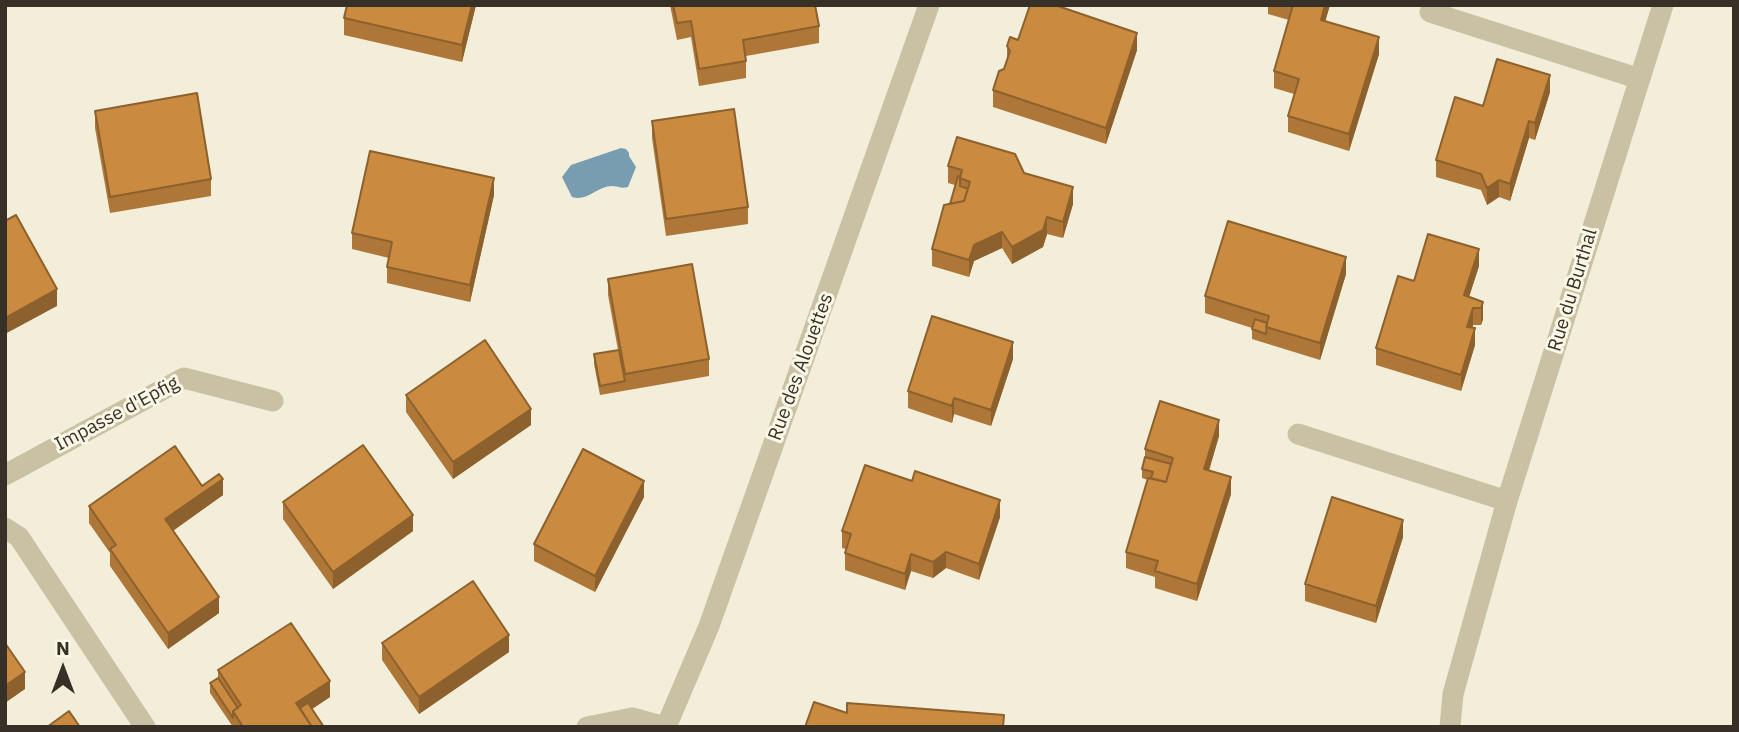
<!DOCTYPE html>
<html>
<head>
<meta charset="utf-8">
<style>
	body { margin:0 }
	#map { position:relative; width:1739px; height:732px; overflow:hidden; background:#f2eed9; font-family:"IBM Plex Sans",sans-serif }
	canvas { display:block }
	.frame { position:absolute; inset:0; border:7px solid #363027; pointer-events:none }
	.north { position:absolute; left:28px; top:634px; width:70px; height:70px; -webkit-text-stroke:5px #faf7e6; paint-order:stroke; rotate:0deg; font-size:19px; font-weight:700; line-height:28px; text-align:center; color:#363027 }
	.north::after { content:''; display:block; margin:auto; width:24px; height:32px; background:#363027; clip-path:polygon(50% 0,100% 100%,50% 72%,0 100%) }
</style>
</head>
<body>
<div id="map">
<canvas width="1739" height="732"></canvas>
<div class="frame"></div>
<div class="north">N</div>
</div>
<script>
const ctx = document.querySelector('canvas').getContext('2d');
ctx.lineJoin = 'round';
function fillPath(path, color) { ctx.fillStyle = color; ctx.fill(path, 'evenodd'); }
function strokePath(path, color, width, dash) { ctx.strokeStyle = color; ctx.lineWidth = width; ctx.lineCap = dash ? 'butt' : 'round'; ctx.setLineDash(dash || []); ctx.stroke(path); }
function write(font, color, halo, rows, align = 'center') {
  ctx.font = font + ' "IBM Plex Sans",sans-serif'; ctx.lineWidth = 6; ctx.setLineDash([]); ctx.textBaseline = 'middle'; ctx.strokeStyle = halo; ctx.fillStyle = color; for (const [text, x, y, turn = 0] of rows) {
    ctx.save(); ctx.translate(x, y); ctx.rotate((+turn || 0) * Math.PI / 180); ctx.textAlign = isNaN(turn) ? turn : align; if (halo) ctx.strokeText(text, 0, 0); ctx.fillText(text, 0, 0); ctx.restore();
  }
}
fillPath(new Path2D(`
	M621,148L626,149L629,153V156L636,167L628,187C621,189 618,186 611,186C596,187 587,202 572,197L562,177L571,165Z`), '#789db0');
strokePath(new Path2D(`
	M1430,12L1640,79
	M1298,434L1507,501
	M5,475L184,378L273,401
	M5,528L19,537L145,727
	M587,727L632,718L665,727
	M666,727L709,626L929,5
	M1450,727L1453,694L1507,501L1663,5`), '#cac1a5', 21);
fillPath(new Path2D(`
	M347,5H476L462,62L344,35V18Z
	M670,5H815L819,26V43L746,56V78L699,86L691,37L677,40Z
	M1268,5H1330L1325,21L1379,54L1349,151L1288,132V116L1294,94L1274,88V71L1289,20L1268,14Z
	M1018,40L1137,50L1106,144L993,107V90L1004,69L1007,60V46Z
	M1550,92L1535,140L1529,138L1510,201L1499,197L1487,205L1481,190L1436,177V160L1483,106Z
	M95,111L211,179V196L110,213L95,128Z
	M652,121L748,207V224L666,236L652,138Z
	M948,166L1024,173L1073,204L1063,238L1047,234L1043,247L1012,264L1002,248L974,261L969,277L932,266V249L950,204L955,185L948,183Z
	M494,195L470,302L387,283V267L389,258L352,249V233Z
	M1479,266L1469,297L1483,302V319L1481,325H1473L1472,328L1475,345L1461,391L1376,365V348L1414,281Z
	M1346,274L1320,360L1252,339V328L1205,313V296Z
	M608,279L709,359V376L600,395L594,364V354L618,350L608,295Z
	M1013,359L991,426L954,414L952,423L908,408V391Z
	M406,395L531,425L453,479L406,412Z
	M1219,436L1209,471L1231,494L1197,601L1155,588V577L1126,568V552L1148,480L1142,478V469L1145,457V449Z
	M202,486L223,495L173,531L219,613L168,649L110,566V553L89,523V506Z
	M644,497L595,592L534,561V544Z
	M283,502L413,531L333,589L283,519Z
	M1000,517L979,580L946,568L933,578L911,571L905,590L845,570V553L846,549L842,548V531Z
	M1403,537L1376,623L1305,601V584Z
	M382,643L509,652L419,714L382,660Z
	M218,670L330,697L312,709L324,727H233L210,693V683L218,678Z`), '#ae7737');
fillPath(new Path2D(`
	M472,5H476L462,62V45Z
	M1325,5H1330L1321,36V20Z
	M1137,33V50L1106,144V128Z
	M1379,37V54L1349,151V134Z
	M1550,75V92L1535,140V123Z
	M1529,121V138L1510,201V184Z
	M494,178V195L470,302V285Z
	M1499,180V197L1487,205V188Z
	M1073,187V204L1063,238V222Z
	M1047,217V234L1043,247L1012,264V247Z
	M1002,232V248L974,261L969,277V260L974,245Z
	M1479,249V266L1464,312V295Z
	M1346,257V274L1320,360V343Z
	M57,289V306L5,334V318Z
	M1483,302V319L1481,325V308Z
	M1473,308V325L1467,343V327Z
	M1475,328V345L1461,391V375Z
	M1013,342V359L991,426V410Z
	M954,398V414L952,423V406Z
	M531,409V425L453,479V462Z
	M1219,420V436L1204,486V469Z
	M1231,477V494L1197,601V584Z
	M223,479V495L165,536V519Z
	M644,481V497L595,592V576Z
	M1000,500V517L979,580V564Z
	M413,515V531L333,589V572Z
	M1403,520V537L1376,623V606Z
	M946,552V568L933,578V562Z
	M911,554V571L905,590V574Z
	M219,597V613L168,649V633Z
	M509,635V652L419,714V697Z
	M25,672V689L5,703V686Z
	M330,681V697L300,717L296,703Z`), '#8d612d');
const building = new Path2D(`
	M347,5H472L462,45L344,18Z
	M673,5H815L819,26L743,40L746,61L699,69L691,21L677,23Z
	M1030,5H1055L1137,33L1106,128L993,90L999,71L1004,69L1010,51L1007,46L1010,37L1018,40Z
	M1293,5H1325L1321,20L1379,37L1349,134L1288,116L1299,79L1274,71Z
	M1497,59L1550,75L1535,123L1529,121L1510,184L1499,180L1487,188L1481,174L1436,160L1455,97L1483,106Z
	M197,93L211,179L110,197L95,111Z
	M734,109L748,207L666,219L652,121Z
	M957,137L1015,154L1024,173L1073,187L1063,222L1047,217L1043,230L1012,247L1002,232L974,245L969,260L932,249L944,205L964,201L970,182L960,178L962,170L948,166Z
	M370,151L494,178L470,285L387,267L392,242L352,233Z
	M958,176L960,177V186L968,189L964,201L950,204Z
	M16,215L57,289L5,318V221Z
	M1228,221L1346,257L1320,343L1266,327L1269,316L1205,296Z
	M1428,234L1479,249L1464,295L1483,302L1481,308H1473L1467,327L1475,328L1461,375L1376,348L1398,276L1414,281Z
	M692,264L709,359L625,374L608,279Z
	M932,316L1013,342L991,410L954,398L952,406L908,391Z
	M1255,319L1267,323L1266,334L1252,329Z
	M485,340L531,409L453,462L406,395Z
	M619,350L625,381L600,386L594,354Z
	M1160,401L1219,420L1204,469L1231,477L1197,584L1155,571L1158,561L1126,552L1148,478L1166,482L1173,458L1145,449Z
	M363,445L413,515L333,572L283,502Z
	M175,446L202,486L219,474L223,479L165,519L219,597L168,633L110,549L116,545L89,506Z
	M583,449L644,481L595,576L534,544Z
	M1145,457L1171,464L1166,482L1151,478L1153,472L1142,469Z
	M865,465L912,481L915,471L1000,500L979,564L946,552L933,562L911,554L905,574L845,553L851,534L842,531Z
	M1332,497L1403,520L1376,606L1305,584Z
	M473,581L509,635L419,697L382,643Z
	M291,623L330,681L296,703L312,727H243L233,711L241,705L218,670Z
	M5,643L25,672L5,686Z
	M218,678L238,708L233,711V718L210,683Z
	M814,702L847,713V703L1004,715L1003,727H805Z
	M308,703L324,727H312L300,708Z
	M69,711L80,727H47Z`);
fillPath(building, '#ca8a40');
strokePath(building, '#8d612d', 2);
write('19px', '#363027', '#faf7e6', [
	["Rue du Burthal",1573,290,-73],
	["Rue des Alouettes",801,367,-70],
	["Impasse d'Epfig",117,414,-28]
]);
</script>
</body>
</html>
